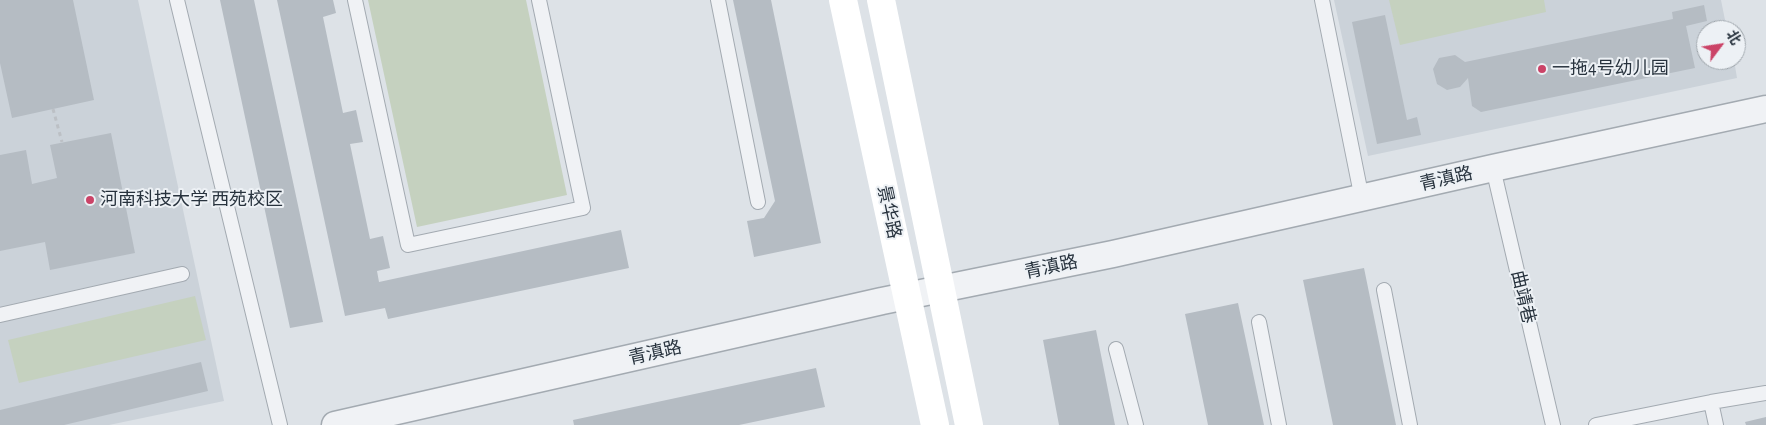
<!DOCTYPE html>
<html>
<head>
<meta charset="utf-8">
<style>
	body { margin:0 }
	#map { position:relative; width:1766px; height:425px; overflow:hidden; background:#dde2e7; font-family:"Alegreya Sans","Noto Sans SC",sans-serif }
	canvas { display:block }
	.north { position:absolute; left:1696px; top:20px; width:50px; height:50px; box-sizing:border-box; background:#edf1f5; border:1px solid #9ea5ab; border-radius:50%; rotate:59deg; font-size:14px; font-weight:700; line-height:20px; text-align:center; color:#27323d }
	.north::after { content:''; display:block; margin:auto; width:18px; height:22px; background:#cb4367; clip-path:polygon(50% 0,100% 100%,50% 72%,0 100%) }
</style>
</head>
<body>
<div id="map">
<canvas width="1766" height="425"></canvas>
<div class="north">北</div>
</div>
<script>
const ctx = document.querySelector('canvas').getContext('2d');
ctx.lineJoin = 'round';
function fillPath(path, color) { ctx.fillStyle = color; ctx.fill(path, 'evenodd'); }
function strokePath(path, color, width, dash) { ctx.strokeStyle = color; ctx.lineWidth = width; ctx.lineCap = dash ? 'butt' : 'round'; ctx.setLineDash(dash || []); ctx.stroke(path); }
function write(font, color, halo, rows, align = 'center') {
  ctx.font = font + ' "Alegreya Sans","Noto Sans SC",sans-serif'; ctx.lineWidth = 4; ctx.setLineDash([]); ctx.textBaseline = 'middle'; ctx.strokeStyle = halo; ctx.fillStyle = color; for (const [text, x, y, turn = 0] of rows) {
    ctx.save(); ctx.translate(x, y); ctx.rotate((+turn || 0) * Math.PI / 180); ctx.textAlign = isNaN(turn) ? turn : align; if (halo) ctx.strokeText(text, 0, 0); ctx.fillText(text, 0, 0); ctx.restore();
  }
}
fillPath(new Path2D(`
	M0,0H138L224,401L109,425H0Z
	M1334,0H1721L1727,30H1706V60H1734L1737,78L1368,156Z`), '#cbd2d9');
fillPath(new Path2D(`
	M368,0H526L567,195L417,227Z
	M1389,0H1544L1546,12L1400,45Z
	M195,296L206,340L19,383L8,340Z`), '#c5d1bf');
fillPath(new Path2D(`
	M0,0H73L94,100L12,118L0,63Z
	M220,0H254L323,322L290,328Z
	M277,0H333L336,13L323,17L343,113L356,110L363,142L350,144L370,239L383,236L390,268L377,271L379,282L621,230L629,268L388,319L385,308L345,316Z
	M733,0H771L821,243L754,257L747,221L764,218L775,201Z
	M1704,5L1707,21L1686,26L1695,68L1481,112L1472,106L1468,78L1460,87L1447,90L1437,84L1433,69L1439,58L1455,55L1465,62L1673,19L1672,12Z
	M1385,15L1407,120L1417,117L1421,135L1377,144L1352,22Z
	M111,133L135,253L50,270L45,242L0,251V155L26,150L32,184L57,178L50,145Z
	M1364,268L1396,425H1333L1303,280Z
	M1238,303L1264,425H1208L1185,314Z
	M1096,330L1115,425H1059L1043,340Z
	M201,362L208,391L64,425H0V410Z
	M816,368L825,407L739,425H574L573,420Z
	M1766,417V425H1746L1745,422Z`), '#b5bcc3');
const service = new Path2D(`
	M177,0L280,425
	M355,0L408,245L583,208L539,0
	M718,0L758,202
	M1322,0L1362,199
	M1493,168L1553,425
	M1384,290L1410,425
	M0,315L182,274
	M1259,322L1279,425
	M1116,349L1136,425
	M1711,402L1716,425
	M1596,425L1711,402L1766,393`);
const minor = new Path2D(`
	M335,425L882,301L1113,254L1493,168L1766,109`);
strokePath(service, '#a3aab1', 16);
strokePath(minor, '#a3aab1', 29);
strokePath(new Path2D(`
	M53,109L62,142`), '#bcc0c5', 3, [4, 4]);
strokePath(service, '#f0f2f5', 14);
strokePath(minor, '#f0f2f5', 26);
strokePath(new Path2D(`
	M843,0L935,425
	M881,0L969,425`), '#fff', 28);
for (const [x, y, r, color] of [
	[1542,69,5,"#cb4367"],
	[90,200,5,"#cb4367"]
]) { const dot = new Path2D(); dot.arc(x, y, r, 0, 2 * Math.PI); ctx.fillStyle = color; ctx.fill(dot); strokePath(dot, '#edf1f5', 2); }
write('18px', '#27323d', '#edf1f5', [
	["一拖4号幼儿园",1552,69],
	["河南科技大学 西苑校区",100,200]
], 'left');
write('18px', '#27323d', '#edf1f5', [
	["青滇路",1446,179,-13],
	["景华路",889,212,78],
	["青滇路",1051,267,-12],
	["曲靖巷",1523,297,77],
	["青滇路",655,353,-13]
]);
</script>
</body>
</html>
